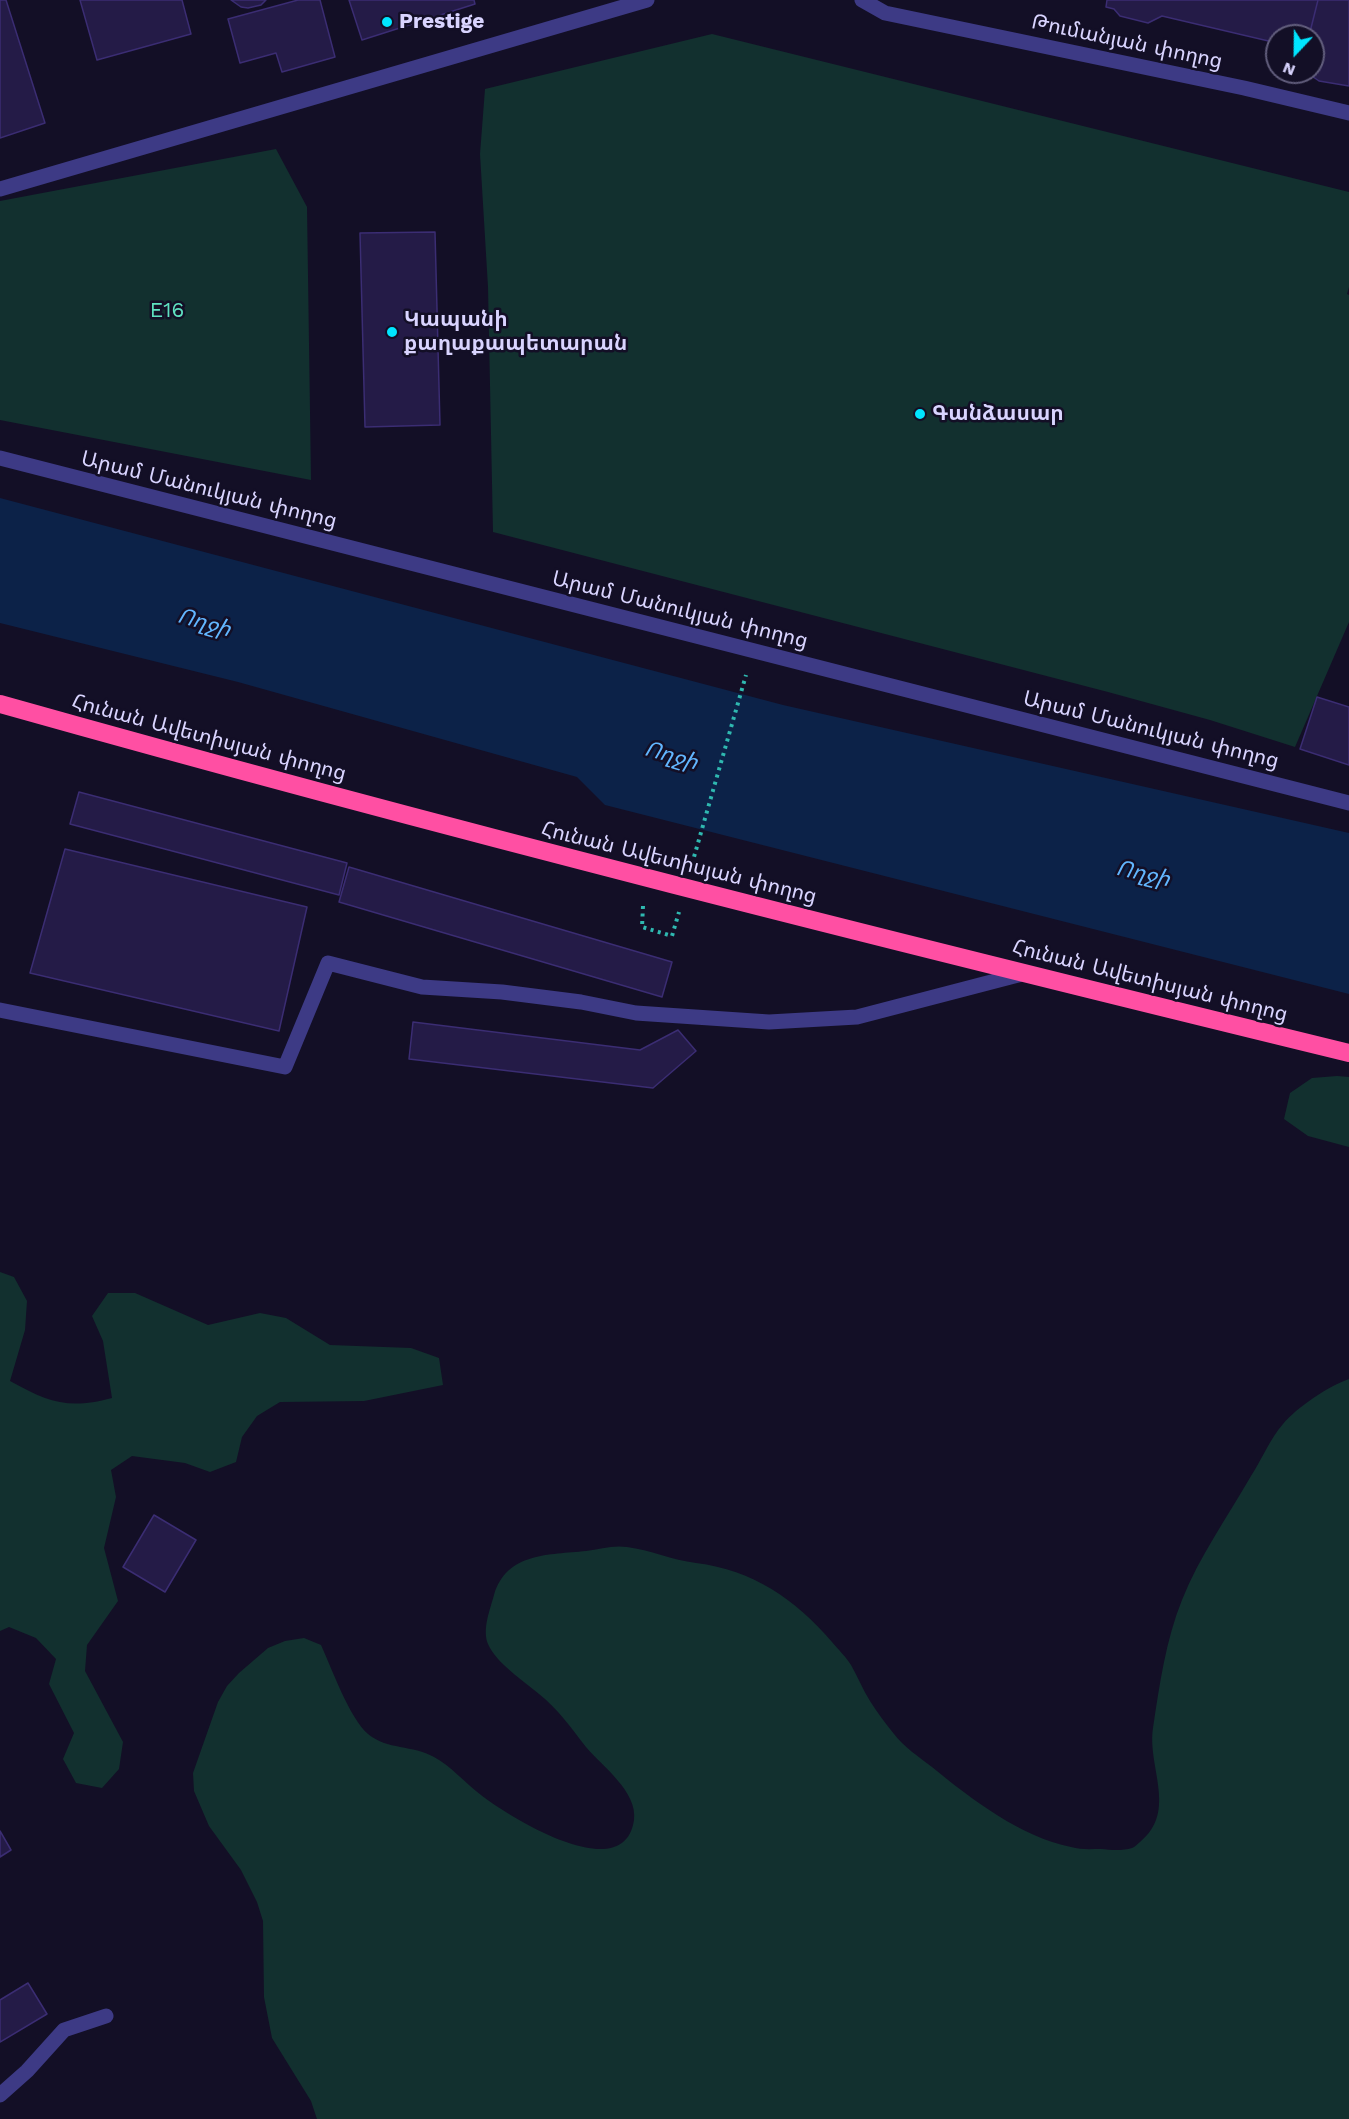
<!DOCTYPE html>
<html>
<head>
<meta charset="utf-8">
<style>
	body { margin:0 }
	#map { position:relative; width:1349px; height:2119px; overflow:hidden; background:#130f26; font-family:"Work Sans",sans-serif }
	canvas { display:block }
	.north { position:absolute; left:1265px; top:24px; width:60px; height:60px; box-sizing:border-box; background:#130f26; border:2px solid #625e7d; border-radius:50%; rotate:202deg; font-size:16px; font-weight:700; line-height:24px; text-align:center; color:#d9d4ff }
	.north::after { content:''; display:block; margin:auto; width:21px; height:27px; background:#00e5ff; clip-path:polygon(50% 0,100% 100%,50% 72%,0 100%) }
</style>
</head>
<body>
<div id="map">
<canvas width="1349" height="2119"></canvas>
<div class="north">N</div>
</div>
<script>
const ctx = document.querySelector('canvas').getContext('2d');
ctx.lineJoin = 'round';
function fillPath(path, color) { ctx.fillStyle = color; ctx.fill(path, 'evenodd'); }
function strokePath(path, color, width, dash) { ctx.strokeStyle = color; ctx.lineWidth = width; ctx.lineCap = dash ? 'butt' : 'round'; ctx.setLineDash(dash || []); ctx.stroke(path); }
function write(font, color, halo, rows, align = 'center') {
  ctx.font = font + ' "Work Sans","Noto Sans Armenian",sans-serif'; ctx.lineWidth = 5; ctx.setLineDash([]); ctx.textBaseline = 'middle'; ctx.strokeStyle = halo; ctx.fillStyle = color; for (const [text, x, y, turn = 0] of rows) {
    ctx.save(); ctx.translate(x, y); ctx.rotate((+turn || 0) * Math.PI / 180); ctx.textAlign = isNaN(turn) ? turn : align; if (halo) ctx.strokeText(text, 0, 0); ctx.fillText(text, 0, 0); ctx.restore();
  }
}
fillPath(new Path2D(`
	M712,34L1349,192V287L1347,294L1349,295V622L1295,747L1210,720L1108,692L493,532L488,287L480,154L485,89Z
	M276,149L307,207L311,480L0,420V201Z
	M1337,1076L1349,1077V1147L1308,1136L1284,1119L1290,1093L1312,1078Z
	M0,1272L14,1277L27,1301L25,1330L10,1381C48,1402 68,1410 112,1398L103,1341L92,1316L108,1293H135L208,1325L260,1313L286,1318L330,1345L411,1348L439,1358L443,1385L364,1401L280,1402L257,1416L242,1437L236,1462L210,1472L185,1463L132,1456L111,1470L116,1497L104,1548L118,1601L87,1645L85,1671L123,1742L119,1769L102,1788L76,1783L63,1759L74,1733L49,1684L56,1659L36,1638L9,1627L0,1631Z
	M1349,1379V2119H317L311,2101L272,2038L264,1997L263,1921L257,1902L241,1870L209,1826L194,1791L193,1773L218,1702L227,1686L239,1673L268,1648L285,1641L304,1638L321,1645C331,1667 350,1719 368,1734C387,1750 413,1745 434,1757C451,1766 465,1783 481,1795C508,1816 624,1889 634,1820C638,1792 602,1766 586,1747C571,1728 558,1709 539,1694C524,1681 496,1663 488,1644C482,1629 490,1610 494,1595C507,1552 549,1555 586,1551C600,1549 613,1545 627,1547C650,1550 672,1560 696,1563C753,1570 795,1599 832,1642C838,1649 846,1657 851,1665C858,1677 863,1690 870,1701C877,1712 886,1724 894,1734C904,1747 919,1757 932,1767C971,1799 1021,1837 1071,1847C1081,1850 1091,1849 1101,1849C1110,1850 1123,1851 1132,1848C1135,1847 1137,1844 1140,1842C1178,1811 1147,1767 1153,1728C1159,1687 1166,1639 1182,1600C1199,1557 1228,1516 1251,1476C1262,1459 1270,1439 1283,1424C1297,1407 1329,1386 1349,1379Z`), '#12302f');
fillPath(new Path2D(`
	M0,498L783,705L1349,833V994L605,805L577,777L238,682L0,623Z`), '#0c2248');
const building = new Path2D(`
	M0,0H6L45,123L0,138Z
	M80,0H182L191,34L97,60Z
	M231,0H266L261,5L248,8L241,7Z
	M298,0H320L335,57L282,72L276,53L240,63L228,19Z
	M349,0H474L475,4L362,40Z
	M1107,0H1318L1309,36H1277V43L1162,16L1148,23L1120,16L1114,9L1106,7Z
	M1318,0H1349V86L1319,81L1306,72H1313V36H1309Z
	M435,232L440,425L365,427L360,233Z
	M1317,697L1349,707V765L1300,749Z
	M79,792L347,863L339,895L70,824Z
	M65,849L307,907L279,1031L30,973Z
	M349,867L672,962L662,997L339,902Z
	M413,1022L640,1050L678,1030L696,1051L653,1088L409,1059Z
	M154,1515L196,1540L165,1592L123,1567Z
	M0,1831L11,1850L0,1857Z
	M28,1983L47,2014L0,2042V2000Z`);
fillPath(building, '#241b47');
strokePath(building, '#3b2d73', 1.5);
strokePath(new Path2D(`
	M692,864L746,675
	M643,906L642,927L672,936L679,912`), '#2fb8b0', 4, [3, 4.5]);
strokePath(new Path2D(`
	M862,0L885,13L1244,88L1349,113
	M0,189L647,0
	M0,458L1349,803
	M0,1010L285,1067L328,963L422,987L502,992L581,1002L636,1013L769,1022L857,1017L1022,974
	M0,2095L27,2071L64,2030L106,2016`), '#3d3a85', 15);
strokePath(new Path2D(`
	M0,704C447,830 898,943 1349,1053`), '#ff4fa3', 18);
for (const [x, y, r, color] of [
	[387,22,6,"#00e5ff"],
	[392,332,6,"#00e5ff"],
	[920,414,6,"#00e5ff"]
]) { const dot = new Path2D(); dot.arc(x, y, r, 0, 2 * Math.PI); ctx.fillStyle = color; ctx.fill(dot); strokePath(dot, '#130f26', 2); }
write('bold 21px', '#d9d4ff', '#130f26', [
	["Prestige",399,22],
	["Կապանի",404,320],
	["քաղաքապետարան",404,344],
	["Գանձասար",932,414]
], 'left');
write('21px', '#d9d4ff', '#130f26', [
	["Թումանյան փողոց",1127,42,12],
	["Արամ Մանուկյան փողոց",209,490,14],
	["Արամ Մանուկյան փողոց",680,610,14],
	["Արամ Մանուկյան փողոց",1151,730,14],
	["Հունան Ավետիսյան փողոց",209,738,15],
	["Հունան Ավետիսյան փողոց",679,863,14],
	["Հունան Ավետիսյան փողոց",1150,981,14]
]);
write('21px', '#5fe0c0', '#130f26', [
	["E16",167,311]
]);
write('italic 22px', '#62b6ff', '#130f26', [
	["Ողջի",204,623,16],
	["Ողջի",671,756,16],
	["Ողջի",1143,874,13]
]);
</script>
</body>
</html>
